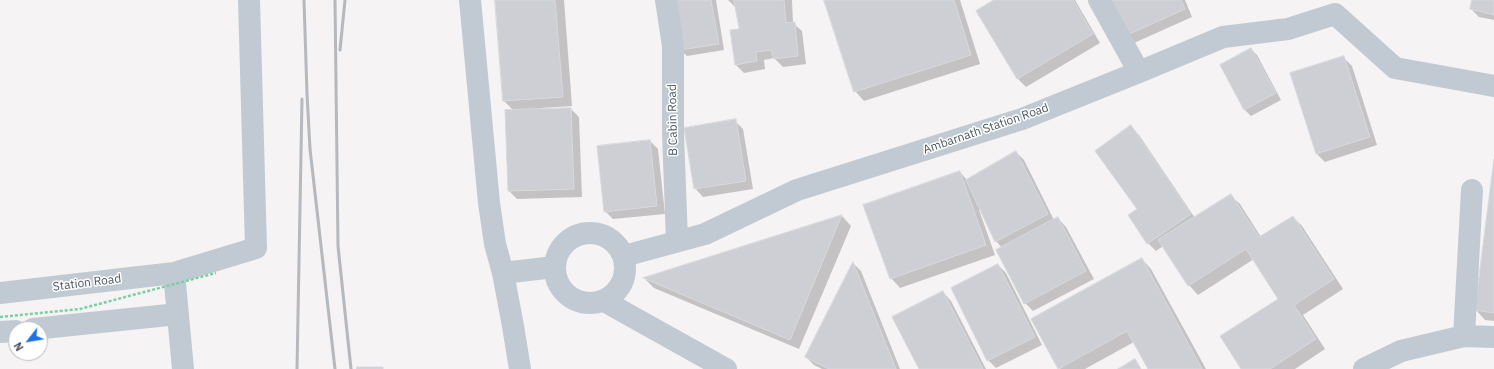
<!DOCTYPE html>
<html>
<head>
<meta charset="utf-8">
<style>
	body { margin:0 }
	#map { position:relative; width:1494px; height:369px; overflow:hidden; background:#f5f3f3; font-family:"IBM Plex Sans",sans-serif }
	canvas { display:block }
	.north { position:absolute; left:8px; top:321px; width:40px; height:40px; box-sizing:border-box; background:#fff; border:1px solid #b7bbc0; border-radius:50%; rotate:239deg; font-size:11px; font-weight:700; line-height:16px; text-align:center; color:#4a5661 }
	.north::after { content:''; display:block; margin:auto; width:14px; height:18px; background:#1a73e8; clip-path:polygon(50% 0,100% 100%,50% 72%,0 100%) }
</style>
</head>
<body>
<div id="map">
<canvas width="1494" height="369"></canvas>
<div class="north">N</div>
</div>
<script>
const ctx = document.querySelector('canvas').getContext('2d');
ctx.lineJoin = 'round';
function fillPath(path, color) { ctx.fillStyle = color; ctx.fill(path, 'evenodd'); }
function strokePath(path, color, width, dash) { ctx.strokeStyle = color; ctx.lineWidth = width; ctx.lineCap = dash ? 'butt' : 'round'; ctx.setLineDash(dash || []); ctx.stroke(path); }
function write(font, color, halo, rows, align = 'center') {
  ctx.font = font + ' "IBM Plex Sans",sans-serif'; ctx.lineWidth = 3; ctx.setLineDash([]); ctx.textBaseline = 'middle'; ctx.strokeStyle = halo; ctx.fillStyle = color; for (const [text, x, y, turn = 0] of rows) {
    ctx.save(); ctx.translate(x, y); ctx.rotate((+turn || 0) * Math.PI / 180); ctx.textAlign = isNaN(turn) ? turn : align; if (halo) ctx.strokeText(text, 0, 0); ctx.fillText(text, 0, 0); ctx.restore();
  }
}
fillPath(new Path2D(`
	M496,0H564L572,106L541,108V110L571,109L579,117L582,197L517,199L509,191L514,111L504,101Z
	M672,0H716L724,50L687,56L681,50Z
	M728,0H792L793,23L802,31L806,64L783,67L774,58L764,60L765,69L744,73L736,65L740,30L736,8Z
	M826,0H960L980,64L864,101L855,91Z
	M996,0H1075L1100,43L1026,87L1018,79L978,11Z
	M1110,0H1185L1192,17L1134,43Z
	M1473,0H1494V20L1479,17L1471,9Z
	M1251,49L1257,55L1281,100L1251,116L1245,110Z
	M1344,58L1352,66L1377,145L1325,162L1316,153Z
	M735,121L743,129L753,189L703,197L695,188Z
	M1131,127L1139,135L1195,218L1230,195L1240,204L1261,237L1293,217L1302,226L1343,289L1303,315L1325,349L1295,369H1242L1280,300L1254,259L1198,295L1189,285L1163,246L1156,251L1148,243L1138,209Z
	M650,141L658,149L665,214L613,219L605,211Z
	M1016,152L1024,160L1054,220L1058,218L1066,227L1094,279L1033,311L1025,303L1002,248L996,241L981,209L979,210L995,255L900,288L891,278L960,172L967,180Z
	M1494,167V321L1485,320L1476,310Z
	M842,216L851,226L799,349L654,288L645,279Z
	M1142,259L1151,269L1206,369H1149L1134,342L1085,369H1060Z
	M853,263L861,271L900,369H822L814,365L806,357Z
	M998,265L1006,273L1042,345L996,368L988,360Z
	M943,292L951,301L986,369H920Z`), '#0003');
const building = new Path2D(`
	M495,0H555L563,97L503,101Z
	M671,0H711L719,44L680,50Z
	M734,0H784L786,23L795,22L798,56L774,59L771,50L756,52L757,61L735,65L730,30L739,29Z
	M824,0H954L971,55L854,92Z
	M994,0H1073L1093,34L1017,79L976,11Z
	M1109,0H1181L1185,9L1125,36Z
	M1472,0H1494V15L1470,9Z
	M1251,48L1276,93L1244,110L1220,65Z
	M1344,56L1370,137L1316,154L1290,73Z
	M571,108L574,189L508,191L505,110Z
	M736,119L746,181L694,189L684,128Z
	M1131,125L1191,214L1147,244L1128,215L1137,209L1095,151Z
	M650,140L657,206L604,212L597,146Z
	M1016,151L1048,214L995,242L966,180Z
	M1494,159V313L1475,310Z
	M960,171L986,245L890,279L863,205Z
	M1231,194L1259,237L1293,216L1334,279L1294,305L1316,339L1270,369H1241L1220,336L1278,299L1246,249L1188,286L1158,240Z
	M842,215L790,340L643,278Z
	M1058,217L1086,271L1024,304L996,250Z
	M1142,258L1202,369H1148L1127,331L1058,369L1031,319Z
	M853,262L896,369H829L805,357Z
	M998,264L1035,337L987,361L951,288Z
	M943,291L983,369H919L892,317Z
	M1135,359L1141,369H1118Z
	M357,367H383V369H357Z`);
fillPath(building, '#cdcfd5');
strokePath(building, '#d7d9de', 1);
strokePath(new Path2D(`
	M470,0L489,203L495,244L503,273L513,326L520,369
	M666,0L673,46V133L677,241
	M1099,0L1139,72
	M1335,14L1395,68L1494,86
	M555 268a35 35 0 1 1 70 0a35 35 0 1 1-70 0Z
	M624,256L705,234L797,190L1022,119L1139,72L1223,37L1288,29L1335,14
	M174,273L183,369
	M503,273L554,267
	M0,293L174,273L256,248L249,0
	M604,301L726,369
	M33,329L178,314
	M0,332L16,331
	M1464,336L1472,190
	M1364,369L1401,351L1464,336L1494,337`), '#c1cad2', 22);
strokePath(new Path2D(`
	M304,0L307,94L310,149L335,369
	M335,0L338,246L351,369
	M340,50L345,0
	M297,369L302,99`), '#b5b8bd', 3);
strokePath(new Path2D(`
	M0,317L80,309L216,273`), '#7ad0a6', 2.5, [3, 2]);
write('12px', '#4a5661', '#fff', [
	["B Cabin Road",673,120,-91],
	["Ambarnath Station Road",986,129,-19],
	["Station Road",87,283,-7]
]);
</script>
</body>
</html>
